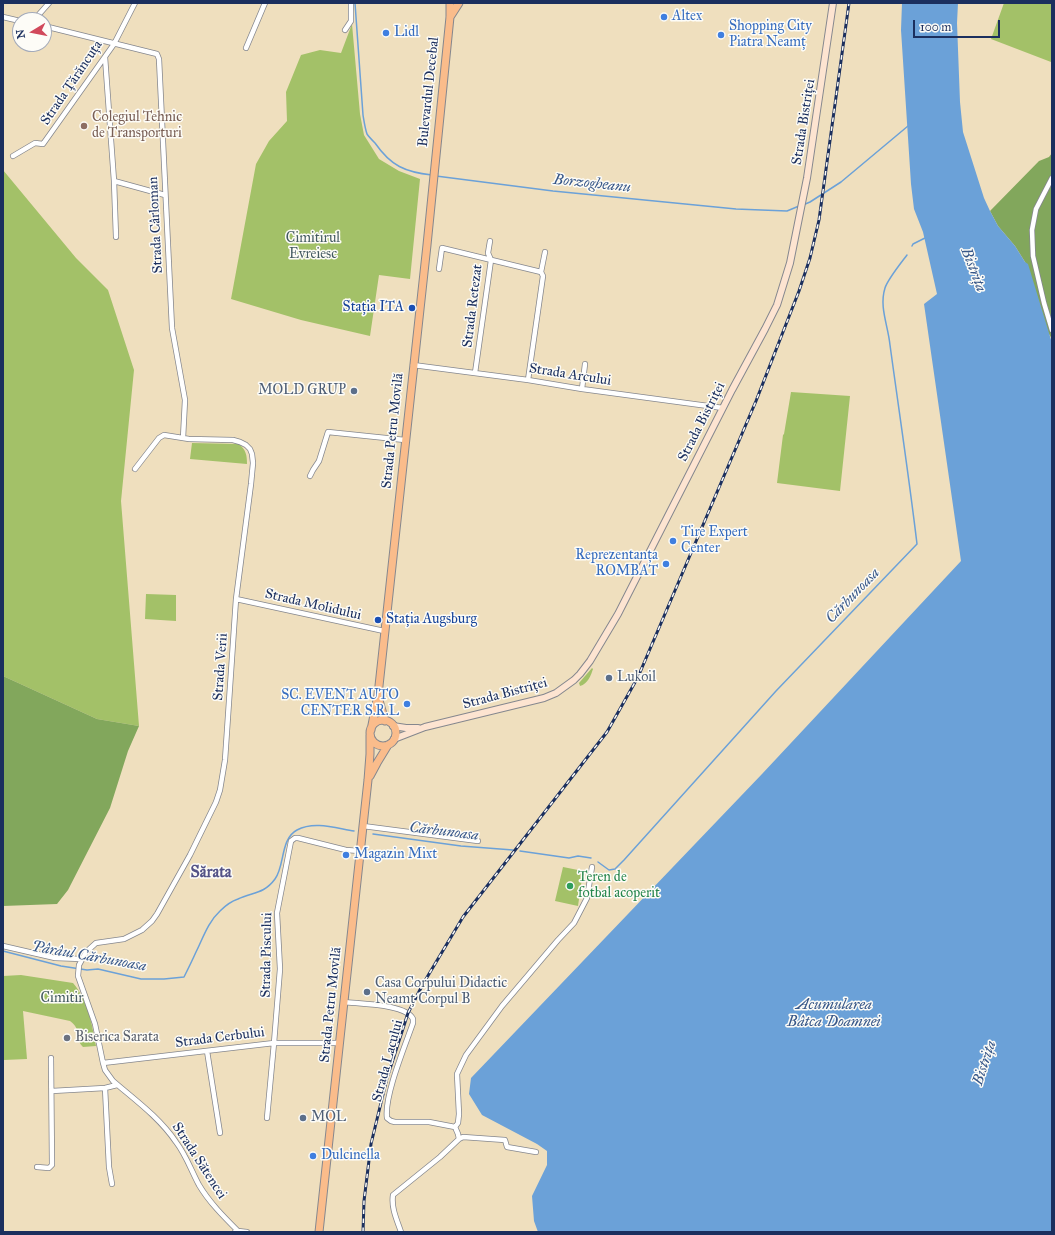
<!DOCTYPE html>
<html>
<head>
<meta charset="utf-8">
<style>
	body { margin:0 }
	#map { position:relative; width:1055px; height:1235px; overflow:hidden; background:#efdfbe; font-family:"IM FELL Great Primer",serif }
	canvas { display:block }
	.frame { position:absolute; inset:0; border:4px solid #1b2f5e; pointer-events:none }
	.north { position:absolute; left:12px; top:12px; width:40px; height:40px; box-sizing:border-box; background:#fdfcf7; border:1px solid #a3aaba; border-radius:50%; rotate:260deg; font-size:11px; font-weight:700; line-height:16px; text-align:center; color:#1b2f5e }
	.north::after { content:''; display:block; margin:auto; width:14px; height:18px; background:#d1495b; clip-path:polygon(50% 0,100% 100%,50% 72%,0 100%) }
	.scale { position:absolute; left:913px; top:20px; width:87px; height:18px; box-sizing:border-box; border:2px solid #1b2f5e; border-top:0; padding-left:5px; font-size:12px; line-height:14px; white-space:nowrap; color:#1b2f5e; -webkit-text-stroke:3px #fdfcf7; paint-order:stroke }
</style>
</head>
<body>
<div id="map">
<canvas width="1055" height="1235"></canvas>
<div class="frame"></div>
<div class="north">N</div>
<div class="scale">100 m</div>
</div>
<script>
const ctx = document.querySelector('canvas').getContext('2d');
ctx.lineJoin = 'round';
function fillPath(path, color) { ctx.fillStyle = color; ctx.fill(path, 'evenodd'); }
function strokePath(path, color, width, dash) { ctx.strokeStyle = color; ctx.lineWidth = width; ctx.lineCap = dash ? 'butt' : 'round'; ctx.setLineDash(dash || []); ctx.stroke(path); }
function write(font, color, halo, rows, align = 'center') {
  ctx.font = font + ' "IM FELL Great Primer",serif'; ctx.lineWidth = 3; ctx.setLineDash([]); ctx.textBaseline = 'middle'; ctx.strokeStyle = halo; ctx.fillStyle = color; for (const [text, x, y, turn = 0] of rows) {
    ctx.save(); ctx.translate(x, y); ctx.rotate((+turn || 0) * Math.PI / 180); ctx.textAlign = isNaN(turn) ? turn : align; if (halo) ctx.strokeText(text, 0, 0); ctx.fillText(text, 0, 0); ctx.restore();
  }
}
fillPath(new Path2D(`
	M1004,3H1052V59L1051,62L991,39Z
	M352,24L360,114L364,135L379,159L399,171L420,179L410,279L379,275L370,336L301,320L231,299L256,164L269,141L287,121L286,92L301,55L320,50L341,53Z
	M3,170L76,258L108,290L134,370L121,501L139,726L97,719L3,676Z
	M791,392L850,396L840,491L777,483L783,435L784,434Z
	M192,443L239,444C246,450 247,455 247,464L190,459Z
	M146,594L176,595V621L145,619Z
	M592,668L593,669C591,675 588,684 580,686L579,683Z
	M563,867L583,871L578,906L555,901Z
	M21,975L73,983C88,1000 92,1024 96,1046L83,1047C74,1038 83,1031 70,1021L23,1011L27,1059L4,1060L3,976Z`), '#a3c168');
fillPath(new Path2D(`
	M1052,153V339L1047,331L1025,262L1015,246L998,226L990,211L1039,161L1049,157Z
	M3,676L97,719L139,726L128,751L110,808L68,890L57,904L3,906Z`), '#82a75c');
fillPath(new Path2D(`
	M902,3H958L957,23L960,102L963,132L984,198L990,211L998,226L1015,246L1025,262L1028,264L1052,343V1232H538L534,1221L532,1196L547,1165V1151L537,1144L482,1115L469,1094L471,1078L762,774L961,561L924,304L937,294L923,232L914,209L911,184L901,30Z`), '#6ba1d8');
strokePath(new Path2D(`
	M355,3L363,115C364,121 365,128 367,134C369,137 372,140 375,143C391,166 405,172 432,175
	M436,176L553,191L736,209L787,211L799,206
	M803,205L810,202L841,182L908,126
	M912,246L913,244L925,238
	M373,834L461,846L513,850
	M520,851L569,858L578,856L591,858
	M598,862L609,870L615,869L624,860L776,691L917,544C909,477 899,411 890,345C888,325 879,307 885,288C888,279 901,263 907,255
	M3,951L61,966L87,970L98,969L141,979H164L184,977C188,969 192,961 196,952C203,938 208,922 220,911C225,906 232,901 238,899C253,892 264,894 275,879C285,866 280,839 297,830C314,821 335,828 354,831`), '#6ba1d8', 1.5);
const minor = new Path2D(`
	M3,17L20,21
	M34,20L49,3
	M44,26L157,54L159,59L172,328L185,400L183,438
	M345,30L351,21V3
	M246,48L265,3
	M105,57L114,181L116,237
	M13,156L35,143L43,144L114,44L135,3
	M1052,178L1036,209L1032,230L1033,256L1044,303L1052,330
	M114,181L165,195
	M439,269L442,248L541,272
	M413,365L528,380L582,389L723,408
	M475,373L491,260L488,253L490,241
	M528,380L543,276L541,272L545,252
	M582,389L585,364
	M135,469L159,438L164,435L189,439L233,440L240,442L246,445L250,449L252,454L253,463L251,484L236,599L225,760L220,790L216,802L190,855L157,914L152,921L142,930L124,939L96,943L86,952L79,965L78,976L95,1024L103,1063L105,1070L113,1081C135,1100 159,1117 176,1142C186,1155 191,1170 199,1185C209,1202 224,1217 238,1231
	M310,476L313,470L319,461L328,432L405,440
	M236,599L384,631
	M363,826L478,841
	M3,946L55,958L82,959
	M344,1002C360,1004 406,1004 413,1019V1023C405,1046 384,1096 387,1118L391,1121L395,1122H429L455,1127L458,1123L459,1114L457,1074L466,1055L502,1006L558,940L574,923L587,898L592,867
	M207,1051L220,1133
	M103,1063L274,1043H340
	M105,1088L109,1167L112,1184
	M52,1091L105,1088L117,1085
	M267,1118L274,1043L280,969L277,913L291,841L295,838H298L346,850L360,851
	M455,1127L458,1134L459,1139
	M459,1139L463,1137L505,1140L507,1147L536,1152
	M37,1167L49,1168L52,1165L51,1058
	M235,1232L238,1231L247,1232
	M401,1232C397,1220 391,1208 393,1195L440,1157L459,1139`);
const secondary = new Path2D(`
	M393,726L406,728H418
	M394,739L425,727L544,698L556,693L574,680L580,674L590,661L618,614L732,390L765,329L777,305L790,263L807,178L833,3`);
const primary = new Path2D(`
	M450,17L459,3
	M378,697L385,721
	M370 733a13 13 0 1 1 26 0a13 13 0 1 1-26 0Z
	M371,730L378,695L427,245L450,17V3
	M370,776L377,763L388,745
	M319,1232L368,780L370,754V735`);
strokePath(minor, '#85878e', 6);
strokePath(secondary, '#85878e', 8);
strokePath(primary, '#85878e', 9);
strokePath(minor, '#fff', 4.5);
strokePath(secondary, '#fde4d1', 6);
strokePath(primary, '#fabc8b', 7);
const rail = new Path2D(`
	M363,1232L364,1201L371,1144L387,1078L408,1013L423,984L463,917L607,732L638,677L756,401L799,291L810,258L819,220L849,3`);
strokePath(rail, '#1b2f5e', 3);
strokePath(rail, '#fdfcf7', 1.5, [4.5]);
for (const [x, y, r, color] of [
	[664,17,4,"#3f7fe0"],
	[386,33,4,"#3f7fe0"],
	[721,35,4,"#3f7fe0"],
	[84,126,4,"#8d6e63"],
	[412,308,4,"#1a4fb4"],
	[354,391,4,"#5c6f8a"],
	[673,541,4,"#3f7fe0"],
	[666,564,4,"#3f7fe0"],
	[378,620,4,"#1a4fb4"],
	[609,678,4,"#5c6f8a"],
	[407,704,4,"#3f7fe0"],
	[346,855,4,"#3f7fe0"],
	[570,886,4,"#2e9e5b"],
	[367,992,4,"#5c6f8a"],
	[67,1038,4,"#6b7280"],
	[303,1118,4,"#5c6f8a"],
	[313,1156,4,"#3f7fe0"]
]) { const dot = new Path2D(); dot.arc(x, y, r, 0, 2 * Math.PI); ctx.fillStyle = color; ctx.fill(dot); strokePath(dot, '#fdfcf7', 1.5); }
write('14px', '#366cbe', '#fdfcf7', [
	["Altex",672,17],
	["Shopping City",729,27],
	["Piatra Neamț",729,43],
	["Lidl",394,33],
	["Tire Expert",681,533],
	["Center",681,549],
	["Reprezentanța",658,556,"right"],
	["ROMBAT",658,572,"right"],
	["SC. EVENT AUTO",399,696,"right"],
	["CENTER S.R.L",399,712,"right"],
	["Magazin Mixt",354,855],
	["Dulcinella",321,1156]
], 'left');
write('14px', '#1b2f5e', '#fdfcf7', [
	["Strada Țărăncuța",72,83,-56],
	["Bulevardul Decebal",429,92,-84],
	["Strada Bistriței",804,122,-81],
	["Strada Cârloman",156,225,-93],
	["Strada Retezat",473,306,-83],
	["Strada Arcului",570,375,9],
	["Strada Bistriței",702,422,-63],
	["Strada Petru Movilă",393,431,-84],
	["Strada Molidului",313,605,13],
	["Strada Verii",221,667,-86],
	["Strada Bistriței",505,694,-15],
	["Strada Piscului",267,955,-89],
	["Strada Petru Movilă",331,1005,-84],
	["Strada Cerbului",220,1038,-7],
	["Strada Lacului",388,1061,-75],
	["Strada Sătencei",199,1161,57]
]);
write('14px', '#785e54', '#fdfcf7', [
	["Colegiul Tehnic",92,118],
	["de Transporturi",92,134]
], 'left');
write('14px', '#445b61', '#fdfcf7', [
	["Cimitirul",313,239],
	["Evreiesc",313,255],
	["Cimitir",62,999]
]);
write('14px', '#164399', '#fdfcf7', [
	["Stația ITA",404,308],
	["Stația Augsburg",386,620,"left"]
], 'right');
write('14px', '#4e5e75', '#fdfcf7', [
	["MOLD GRUP",346,391,"right"],
	["Lukoil",617,678],
	["Casa Corpului Didactic",375,984],
	["Neamţ Corpul B",375,1000],
	["MOL",311,1118]
], 'left');
write('14px', '#27864d', '#fdfcf7', [
	["Teren de",578,878],
	["fotbal acoperit",578,894]
], 'left');
write('14px', '#5b616d', '#fdfcf7', [
	["Biserica Sarata",75,1038]
], 'left');
write('italic 15px', '#375789', '#fdfcf7', [
	["Borzogheanu",592,184,6],
	["Bistrița",973,270,69],
	["Cărbunoasa",853,596,-46],
	["Cărbunoasa",444,832,7],
	["Pârâul Cărbunoasa",89,957,10],
	["Acumularea",834,1005],
	["Bâtca Doamnei",834,1022],
	["Bistrița",985,1063,-72]
]);
write('bold 16px', '#545387', '#fdfcf7', [
	["Sărata",211,873]
]);
</script>
</body>
</html>
